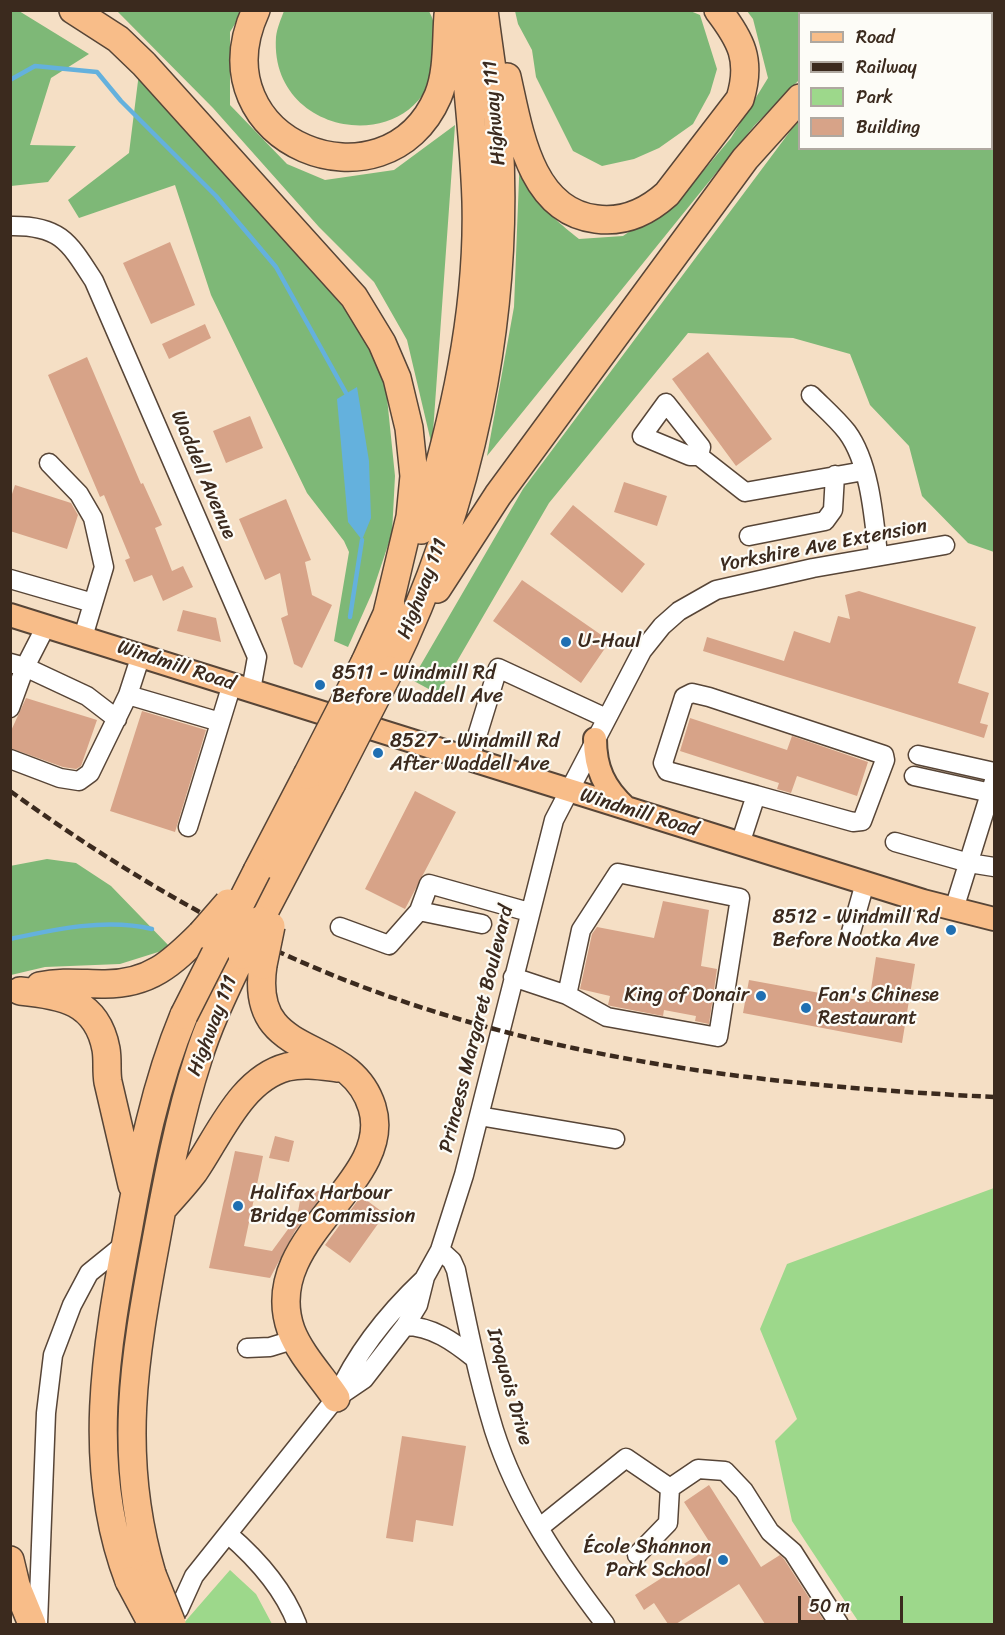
<!DOCTYPE html>
<html>
<head>
<meta charset="utf-8">
<style>
	body { margin:0 }
	#map { position:relative; width:1005px; height:1635px; overflow:hidden; background:#f5dfc5; font-family:Sriracha,sans-serif }
	canvas { display:block }
	.frame { position:absolute; inset:0; border:12px solid #3b2a1e; pointer-events:none }
	.legend { position:absolute; left:798px; top:12px; width:195px; height:138px; box-sizing:border-box; background:#fdfcf7; border:2px solid #afa8a0; margin:0; padding:8px 10px; list-style:none; font-size:18px; color:#3b2a1e }
	.legend li { display:flex; align-items:center; gap:12px; height:30px }
	.legend b { width:30px; border:2px solid #afa8a0 }
	.scale { position:absolute; left:798px; top:1596px; width:105px; height:27px; box-sizing:border-box; border:3px solid #3b2a1e; border-top:0; padding-left:8px; font-size:18px; line-height:21px; white-space:nowrap; color:#3b2a1e; -webkit-text-stroke:4px #fdfcf7; paint-order:stroke }
</style>
</head>
<body>
<div id="map">
<canvas width="1005" height="1635"></canvas>
<div class="frame"></div>
<ul class="legend">
<li><b style="height:8px;background:#f8bd89"></b>Road</li>
<li><b style="height:8px;background:#3b2a1e"></b>Railway</li>
<li><b style="height:16px;background:#9dd88b"></b>Park</li>
<li><b style="height:16px;background:#d7a388"></b>Building</li>
</ul>
<div class="scale">50 m</div>
</div>
<script>
const ctx = document.querySelector('canvas').getContext('2d');
ctx.lineJoin = 'round';
function fillPath(path, color) { ctx.fillStyle = color; ctx.fill(path, 'evenodd'); }
function strokePath(path, color, width, dash) { ctx.strokeStyle = color; ctx.lineWidth = width; ctx.lineCap = dash ? 'butt' : 'round'; ctx.setLineDash(dash || []); ctx.stroke(path); }
function write(font, color, halo, rows, align = 'center') {
  ctx.font = font + ' Sriracha,sans-serif'; ctx.lineWidth = 4.5; ctx.setLineDash([]); ctx.textBaseline = 'middle'; ctx.strokeStyle = halo; ctx.fillStyle = color; for (const [text, x, y, turn = 0] of rows) {
    ctx.save(); ctx.translate(x, y); ctx.rotate((+turn || 0) * Math.PI / 180); ctx.textAlign = isNaN(turn) ? turn : align; if (halo) ctx.strokeText(text, 0, 0); ctx.fillText(text, 0, 0); ctx.restore();
  }
}
fillPath(new Path2D(`
	M994,1188V1624H860L792,1521L775,1441L797,1419L760,1329L787,1264Z
	M230,1570L256,1594L272,1624H183Z`), '#9dd88b');
fillPath(new Path2D(`
	M688,10L700,15L717,69L710,93L693,124L659,148L634,159L602,166L573,151L536,77L532,50L518,24L515,11Z
	M10,11H19L89,54L51,78L30,145L76,146L48,182L11,186Z
	M117,11H243L230,32V105L287,164L325,180L394,170L455,125L432,446L407,340L374,282L319,227L213,108Z
	M284,11H429C437,26 438,43 436,60C422,159 269,141 276,37C277,28 281,19 284,11Z
	M747,11H869L866,14H800L799,80L754,126L487,456L514,307L520,153C535,202 540,207 579,239L623,236L684,194L731,138L768,78L753,19Z
	M992,27H994V552L968,543L922,496L909,446L870,405L850,354L793,338L688,333L549,503L438,694L412,680L523,489L791,130L799,121L800,148H992Z
	M139,73L213,153L360,327L386,388L395,476L392,533L372,593L348,647L334,641L349,552L344,541L307,493L211,295L175,185L79,218L68,200L129,153Z
	M47,859L76,863L111,886L171,948L120,964L45,967L11,975L10,866Z`), '#7eb877');
fillPath(new Path2D(`
	M357,387L369,461L371,518L362,540L348,522L337,399Z`), '#64b1dd');
strokePath(new Path2D(`
	M10,80L35,66L97,72L121,101L216,196L276,267L346,393
	M350,617L362,540
	M10,939C56,929 107,918 152,929`), '#64b1dd', 4.5);
fillPath(new Path2D(`
	M170,242L195,305L151,324L123,263Z
	M205,324L211,338L169,359L162,344Z
	M708,352L772,439L736,466L672,379Z
	M87,357L141,484L143,483L162,525L155,528L172,571L183,566L193,587L163,601L152,575L134,582L125,560L130,558L104,495L100,497L48,375Z
	M250,416L263,448L226,463L213,431Z
	M624,482L667,496L657,526L614,512Z
	M15,485L71,503L78,515L67,549L10,531V500Z
	M286,499L311,560L305,562L312,595L332,605L302,668L294,664L281,618L288,615L280,573L265,580L239,519Z
	M573,505L645,564L622,593L550,534Z
	M522,580L610,641L581,683L493,621Z
	M859,591L976,627L958,683L989,693L980,723L988,725L984,738L703,651L707,637L784,661L794,631L830,643L838,616L850,619L845,595Z
	M183,610L216,618L221,642L177,631Z
	M26,698L97,720L81,766L76,769L63,767L10,748V733Z
	M142,711L206,730L175,832L110,811Z
	M690,718L787,750L792,736L868,762L857,796L797,776L791,793L777,789L779,783L680,751Z
	M415,791L456,812L405,909L365,889Z
	M663,901L709,910L701,966L717,969L709,1024L695,1021L696,1016L664,1010L663,1016L611,1006L608,1005L610,996L580,989L592,934L597,927L654,938Z
	M876,957L915,964L902,1043L743,1013L749,980L869,1002Z
	M275,1136L294,1141L289,1162L269,1158Z
	M235,1151L263,1156L244,1246L272,1251L297,1217L301,1195L327,1189L295,1231L270,1278L209,1268Z
	M361,1196L385,1214L350,1263L325,1245Z
	M402,1436L466,1446L453,1526L416,1520L413,1542L386,1538Z
	M709,1485L761,1567L780,1555L784,1559L826,1624H765L739,1584L676,1624H668L654,1603L644,1610L635,1595L712,1546L684,1502Z`), '#d7a388');
const minor = new Path2D(`
	M10,226C60,225 69,242 94,281L257,657L251,690
	M811,395C823,407 837,419 847,432C870,463 874,518 878,555
	M699,456L701,447L666,403L642,436L690,456H699L745,492L864,471
	M49,463L79,494L93,518L104,567L83,637
	M749,536L825,521L833,510L835,475
	M10,579L93,603
	M141,655L128,695L220,722
	M10,663L25,667L46,626
	M10,708L25,667L87,696L117,719
	M918,755L994,772
	M10,759L60,778L79,781L90,773L128,695
	M470,759L498,668L606,718
	M914,776L991,793
	M188,827L232,684
	M895,842L969,863L994,867
	M740,844L756,795L667,771L663,763L684,697L692,693L709,697L884,755L885,760L862,821L853,822L756,795
	M954,909L994,781
	M419,911L429,884L529,912
	M340,927L389,945L419,911L482,924
	M851,932L865,883
	M513,977L567,995L581,930L618,873L740,898L718,1037L607,1017L567,995
	M479,1116L615,1139
	M440,1250L452,1261L456,1270C467,1324 478,1378 494,1430C517,1502 560,1565 605,1624
	M405,1326C432,1326 454,1342 474,1358
	M247,1348L270,1347L296,1339
	M336,1398L364,1379L405,1326L418,1305L425,1277L440,1250L464,1175L554,820L642,651L662,626L679,611L716,590L813,568L945,545
	M670,1488L698,1469L725,1471L744,1491L770,1532L793,1552L839,1624
	M539,1528L626,1458L670,1488L668,1523L637,1555
	M228,1534C256,1558 284,1590 297,1624
	M38,1624L46,1413L53,1355L72,1305L89,1273L126,1243
	M166,1624L179,1609L194,1576L336,1398C356,1353 388,1313 424,1279`);
const major = new Path2D(`
	M10,615L923,901L994,919
	M595,739C595,768 604,788 626,808`);
const highway = new Path2D(`
	M73,10L118,39L144,64L354,297L382,343L397,378L409,428L414,476L410,517L385,622
	M256,10C195,143 386,217 438,96C448,72 446,41 448,15
	M971,14L986,10
	M507,77C519,130 530,211 596,219C624,223 647,212 667,194L740,99C752,60 741,40 718,10
	M421,530C453,423 479,313 476,201C474,137 466,74 460,10
	M437,589L498,495L745,159L800,98
	M365,662L391,605
	M390,670C470,506 510,319 499,137C497,95 489,52 484,10
	M257,871L307,775
	M260,920L332,783
	M263,965C248,1064 349,1033 372,1107C396,1184 258,1237 291,1330C300,1354 322,1377 336,1398
	M40,986C62,981 83,984 105,984C150,984 172,963 201,934
	M20,991C62,995 97,1001 106,1049C108,1060 106,1071 108,1082C116,1116 124,1151 132,1185
	M164,1207C174,1196 185,1184 194,1172C219,1136 241,1079 287,1067C304,1063 321,1066 338,1068
	M10,1560L16,1585L32,1624
	M152,1574C117,1456 134,1359 156,1241C167,1181 179,1118 198,1059C209,1023 226,989 242,955
	M129,1581C85,1466 106,1348 128,1231C141,1157 155,1085 184,1015`);
strokePath(minor, '#574537', 21);
strokePath(major, '#574537', 26);
strokePath(highway, '#574537', 30);
strokePath(minor, '#fff', 18);
strokePath(major, '#f8bd89', 22);
strokePath(highway, '#f8bd89', 27);
strokePath(new Path2D(`
	M10,791C95,852 182,907 277,951C504,1056 747,1085 994,1097`), '#3b2a1e', 4.5, [9, 4.5]);
const highwayBridge = new Path2D(`
	M307,775L365,662
	M332,783L390,670
	M201,934L228,903
	M242,955L260,920
	M263,965L271,926
	M184,1015L257,871
	M152,1574L172,1624
	M129,1581L152,1624`);
strokePath(highwayBridge, '#574537', 30, []);
strokePath(highwayBridge, '#f8bd89', 27);
for (const [x, y, r, color] of [
	[566,642,6,"#1f6fb2"],
	[320,685,6,"#1f6fb2"],
	[378,753,6,"#1f6fb2"],
	[951,930,6,"#1f6fb2"],
	[761,996,6,"#1f6fb2"],
	[806,1008,6,"#1f6fb2"],
	[238,1206,6,"#1f6fb2"],
	[723,1560,6,"#1f6fb2"]
]) { const dot = new Path2D(); dot.arc(x, y, r, 0, 2 * Math.PI); ctx.fillStyle = color; ctx.fill(dot); strokePath(dot, '#fdfcf7', 2); }
write('20px', '#3b2a1e', '#fdfcf7', [
	["Highway 111",495,113,-95],
	["Waddell Avenue",203,475,67],
	["Yorkshire Ave Extension",824,546,-11],
	["Highway 111",423,589,-69],
	["Windmill Road",176,666,18],
	["Windmill Road",639,813,17],
	["Highway 111",213,1026,-69],
	["Princess Margaret Boulevard",477,1029,-76],
	["Iroquois Drive",509,1387,74]
]);
write('20px', '#3b2a1e', '#fdfcf7', [
	["U-Haul",578,642],
	["8511 - Windmill Rd",332,674],
	["Before Waddell Ave",332,697],
	["8527 - Windmill Rd",390,742],
	["After Waddell Ave",390,765],
	["8512 - Windmill Rd",939,918,"right"],
	["Before Nootka Ave",939,941,"right"],
	["King of Donair",749,996,"right"],
	["Fan's Chinese",818,996],
	["Restaurant",818,1019],
	["Halifax Harbour",250,1194],
	["Bridge Commission",250,1217],
	["École Shannon",711,1548,"right"],
	["Park School",711,1571,"right"]
], 'left');
</script>
</body>
</html>
